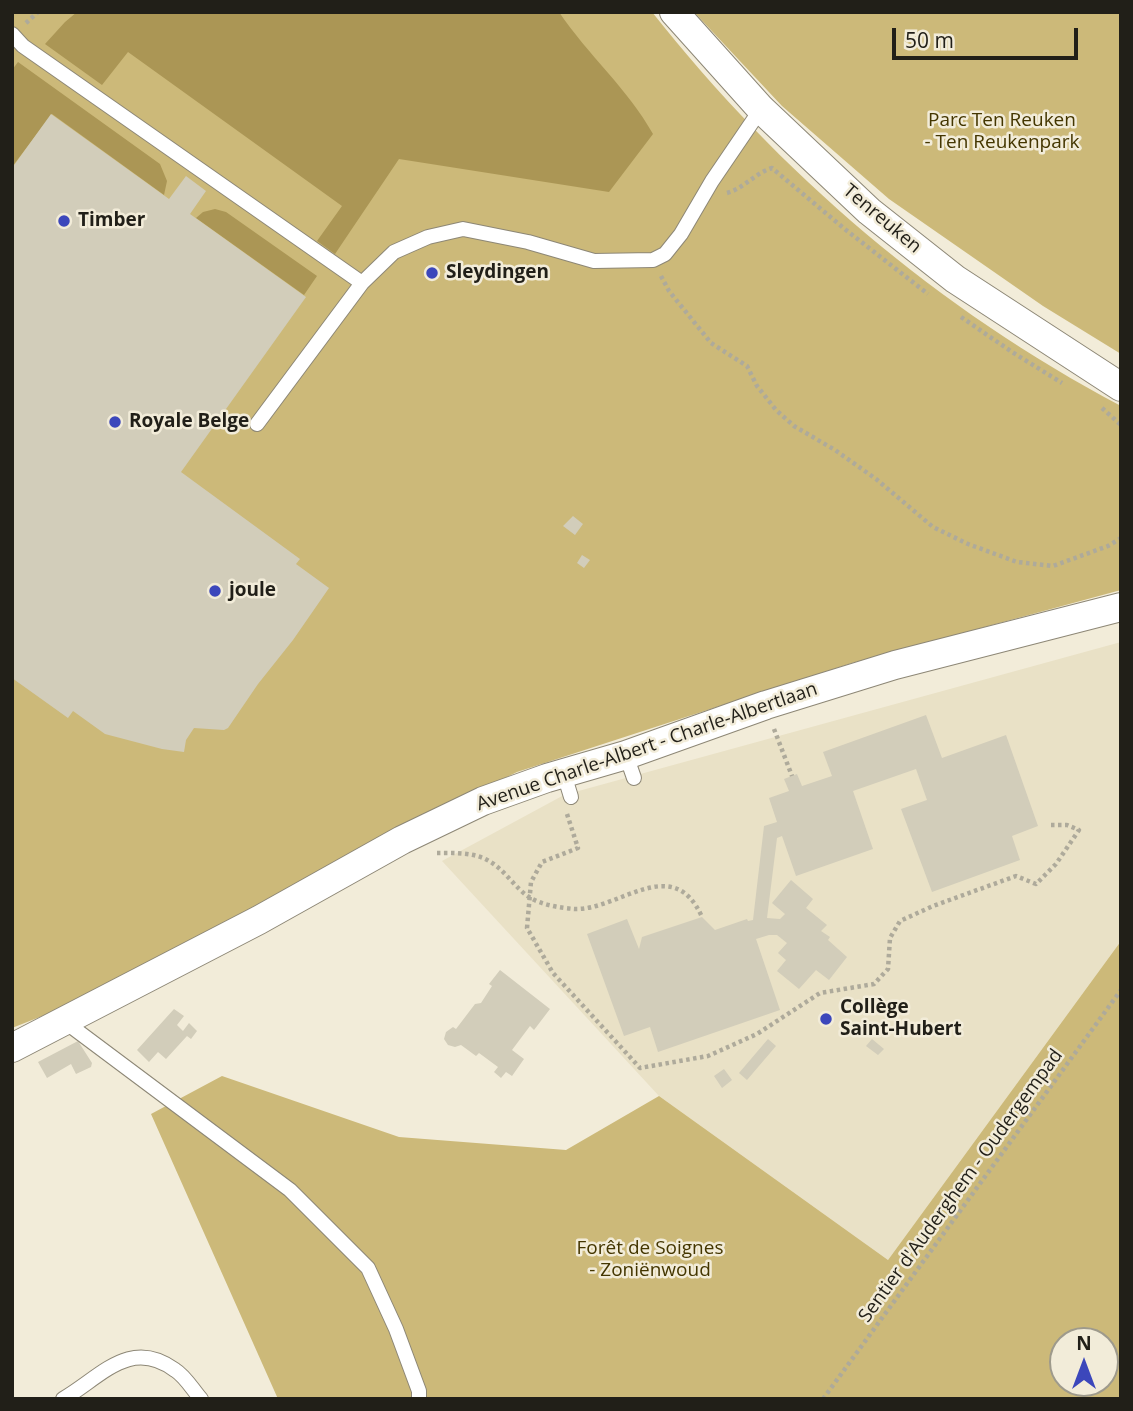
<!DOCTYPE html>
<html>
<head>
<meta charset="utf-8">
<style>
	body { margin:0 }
	#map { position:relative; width:1133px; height:1411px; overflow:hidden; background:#f2ecd9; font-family:"Open Sans",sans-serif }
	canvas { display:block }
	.frame { position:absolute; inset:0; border:14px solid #211f18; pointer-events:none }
	.north { position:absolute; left:1049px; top:1327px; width:70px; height:70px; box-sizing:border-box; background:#f2ecd9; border:2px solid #9e9a8c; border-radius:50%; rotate:0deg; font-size:19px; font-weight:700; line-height:28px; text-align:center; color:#211f18 }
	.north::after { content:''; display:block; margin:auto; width:24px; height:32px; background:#3c47bb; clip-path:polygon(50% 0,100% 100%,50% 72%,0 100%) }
	.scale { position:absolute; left:892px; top:28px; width:186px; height:32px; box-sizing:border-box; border:4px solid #211f18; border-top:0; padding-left:9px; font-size:21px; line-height:24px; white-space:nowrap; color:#211f18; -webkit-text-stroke:5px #f2ecd9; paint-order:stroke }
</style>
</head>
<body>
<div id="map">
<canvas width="1133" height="1411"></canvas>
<div class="frame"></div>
<div class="north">N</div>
<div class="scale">50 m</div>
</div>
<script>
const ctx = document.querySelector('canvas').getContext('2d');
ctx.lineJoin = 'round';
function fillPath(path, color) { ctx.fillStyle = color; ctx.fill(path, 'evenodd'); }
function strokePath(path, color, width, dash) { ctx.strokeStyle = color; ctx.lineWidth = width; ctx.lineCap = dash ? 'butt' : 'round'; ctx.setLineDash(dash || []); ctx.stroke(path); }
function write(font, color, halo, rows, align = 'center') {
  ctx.font = font + ' "Open Sans",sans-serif'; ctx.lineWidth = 5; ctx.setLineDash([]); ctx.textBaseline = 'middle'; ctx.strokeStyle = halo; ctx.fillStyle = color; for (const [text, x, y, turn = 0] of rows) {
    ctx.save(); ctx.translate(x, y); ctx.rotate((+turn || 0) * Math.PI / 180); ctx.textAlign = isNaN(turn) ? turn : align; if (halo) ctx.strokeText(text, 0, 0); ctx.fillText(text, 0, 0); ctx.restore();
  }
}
fillPath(new Path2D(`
	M1121,642V941L888,1260L659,1096L442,861L564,795Z`), '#e9e1c6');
fillPath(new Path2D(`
	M12,12H652C780,174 938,309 1121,406V590L852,663L517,772L356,852L75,1003L12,1028Z
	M694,12H1121V354L1043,306L889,199L782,106Z
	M1121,941V1399H278L151,1114L222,1076L399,1137L566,1150L659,1096L888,1260ZM1063,1341H1105V1383H1063Z`), '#ccb979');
fillPath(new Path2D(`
	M77,12H559C588,55 628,89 653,134L609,192L399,159L335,254L317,241L342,206L128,52L102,85L45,44L65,22Z
	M18,62L160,164L167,181L164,195L52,114L12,167V70Z
	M215,209L226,212L317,276L304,295L196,218L203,212Z`), '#ab9655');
fillPath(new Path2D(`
	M51,114L169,199L186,176L206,191L190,214L306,297L181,472L300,559L296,564L329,588L293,640L258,684L228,728L224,730L194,728L186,740L184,752L162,749L105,734L73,711L68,718L12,678V168Z
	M573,516L583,524L575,535L563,526Z
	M582,555L590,560L584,568L577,563Z
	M926,715L942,758L1006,735L1038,826L1012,836L1020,860L932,892L901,809L927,800L916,769L853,791L873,849L796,876L782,836L777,838L767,918L780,919L785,914L772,903L791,880L813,899L806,908L827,925L821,931L830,937L828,940L847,957L829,980L816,970L799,989L777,971L786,960L778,953L787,943L777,935H769L756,939L780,1010L658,1052L650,1027L624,1036L587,934L627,919L639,949L642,937L702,917L715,930L747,919L748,921L753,920L764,826L777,822L769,798L789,791L784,779L797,774L802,786L832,776L823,752Z
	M500,970L550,1009L534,1030L530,1026L512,1050L524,1059L512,1076L506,1072L501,1078L494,1072L498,1067L479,1053L476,1056L461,1045L455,1047L448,1045L444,1039L446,1032L453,1027L456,1029L475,1004L481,1003L492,986L489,984Z
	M174,1009L184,1016L177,1025L183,1031L189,1023L197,1031L191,1039L187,1036L166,1059L158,1052L149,1062L137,1050Z
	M768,1039L776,1046L747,1080L739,1073Z
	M872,1039L884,1049L878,1055L866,1046Z
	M78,1041L92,1063L91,1067L76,1074L71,1064L47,1078L38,1062Z
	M724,1069L732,1080L722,1088L714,1076Z`), '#d2cdba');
const lane = new Path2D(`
	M12,34L23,46L362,283
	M257,424L362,283L394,252L428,237L463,229L528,242L594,261L653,260L665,254L681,234L712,181L761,109
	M626,755L634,778
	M564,774L571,797
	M64,1021L290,1190L368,1268L396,1329L419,1391V1399
	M63,1399C101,1377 130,1337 175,1370C185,1376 193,1390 201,1399`);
const street = new Path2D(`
	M674,12L761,109L869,211L955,279L1121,387
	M12,1048L259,920L402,840L483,801L547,778L626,755L766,705L895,665L1121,607`);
strokePath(lane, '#8d8776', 16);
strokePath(street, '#8d8776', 30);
strokePath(new Path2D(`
	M26,23L38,12
	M727,193C743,189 755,173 772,168L846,230L928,294
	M661,276L669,291L711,343L747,366L757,386L776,410L794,426L835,450L876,479L933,527L968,544L1017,562L1053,566L1108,546L1121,538
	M961,317L1012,352L1062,383
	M1102,408L1121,425
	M774,729L792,776
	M567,814L578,848L542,862L531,882L527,928L553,973L640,1068L708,1056L757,1034L820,993L874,984L888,969L890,938L900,921L933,906L1016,876L1036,884L1056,864L1079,830L1067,825H1049
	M437,853C454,853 474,852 489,861C505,870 515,888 529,897C541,905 561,908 575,909C620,910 673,852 702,917
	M823,1399L1121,990`), '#aeaa9b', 4.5, [3.5, 3.5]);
strokePath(lane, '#fff', 14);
strokePath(street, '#fff', 28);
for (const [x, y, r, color] of [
	[64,221,7,"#3c47bb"],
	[432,273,7,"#3c47bb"],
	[115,422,7,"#3c47bb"],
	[215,591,7,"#3c47bb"],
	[826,1019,7,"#3c47bb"]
]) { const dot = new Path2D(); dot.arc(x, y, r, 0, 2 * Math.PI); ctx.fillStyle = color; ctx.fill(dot); strokePath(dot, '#f2ecd9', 2.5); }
write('19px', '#443600', '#f2ecd9', [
	["Parc Ten Reuken",1002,121],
	["- Ten Reukenpark",1002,143],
	["Forêt de Soignes",650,1249],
	["- Zoniënwoud",650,1271]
]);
write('19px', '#211f18', '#f2ecd9', [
	["Tenreuken",882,219,40],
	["Avenue Charle-Albert - Charle-Albertlaan",647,747,-19],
	["Sentier d'Auderghem - Oudergempad",961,1186,-54]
]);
write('bold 19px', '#211f18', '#f2ecd9', [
	["Timber",78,221],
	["Sleydingen",446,273],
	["Royale Belge",129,422],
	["joule",229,591],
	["Collège",840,1008],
	["Saint-Hubert",840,1030]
], 'left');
</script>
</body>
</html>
